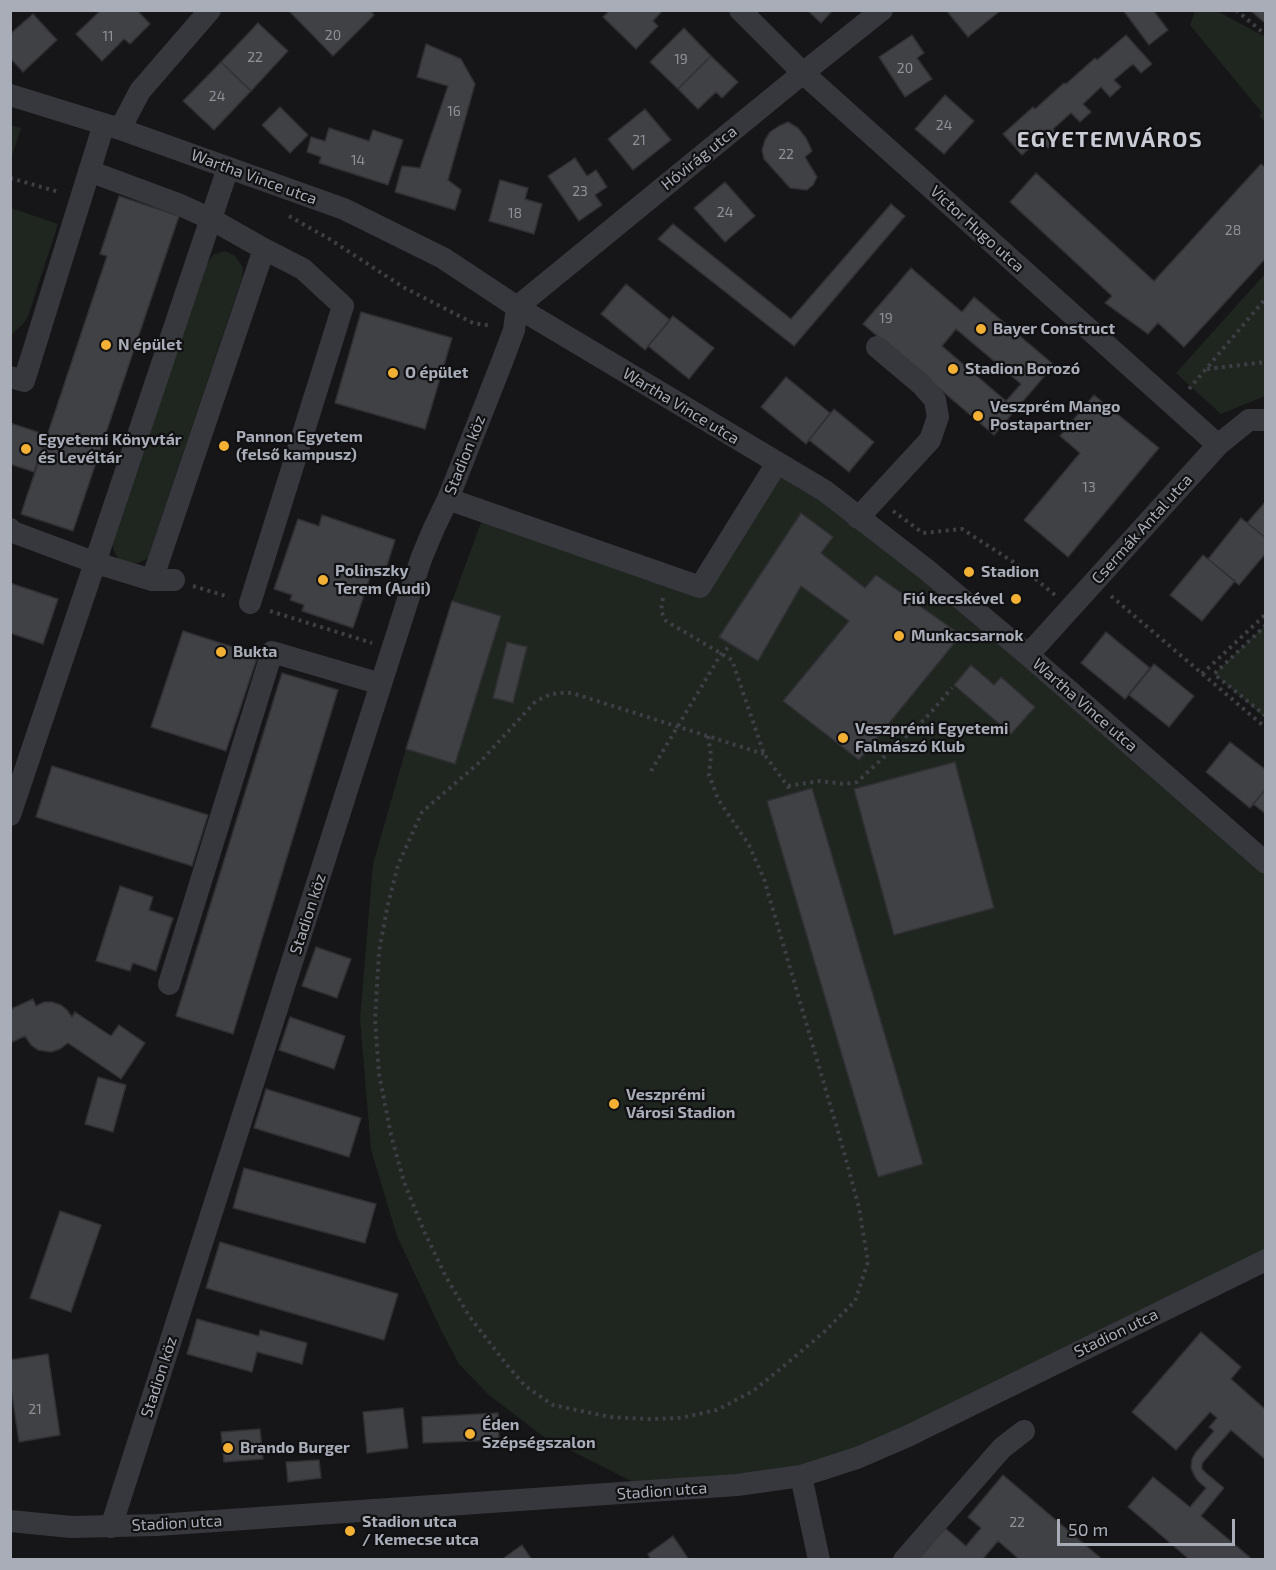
<!DOCTYPE html>
<html>
<head>
<meta charset="utf-8">
<style>
	body { margin:0 }
	#map { position:relative; width:1276px; height:1570px; overflow:hidden; background:#161618; font-family:"Exo 2",sans-serif }
	canvas { display:block }
	.frame { position:absolute; inset:0; border:12px solid #a8adb8; pointer-events:none }
	.scale { position:absolute; left:1057px; top:1519px; width:178px; height:27px; box-sizing:border-box; border:3px solid #a8adb8; border-top:0; padding-left:8px; font-size:18px; line-height:21px; white-space:nowrap; color:#a8adb8; -webkit-text-stroke:4px #111113; paint-order:stroke }
</style>
</head>
<body>
<div id="map">
<canvas width="1276" height="1570"></canvas>
<div class="frame"></div>
<div class="scale">50 m</div>
</div>
<script>
const ctx = document.querySelector('canvas').getContext('2d');
ctx.lineJoin = 'round';
function fillPath(path, color) { ctx.fillStyle = color; ctx.fill(path, 'evenodd'); }
function strokePath(path, color, width, dash) { ctx.strokeStyle = color; ctx.lineWidth = width; ctx.lineCap = dash ? 'butt' : 'round'; ctx.setLineDash(dash || []); ctx.stroke(path); }
function write(font, color, halo, rows, align = 'center') {
  ctx.font = font + ' "Exo 2",sans-serif'; ctx.lineWidth = 4.5; ctx.setLineDash([]); ctx.textBaseline = 'middle'; ctx.strokeStyle = halo; ctx.fillStyle = color; for (const [text, x, y, turn = 0] of rows) {
    ctx.save(); ctx.translate(x, y); ctx.rotate((+turn || 0) * Math.PI / 180); ctx.textAlign = isNaN(turn) ? turn : align; if (halo) ctx.strokeText(text, 0, 0); ctx.fillText(text, 0, 0); ctx.restore();
  }
}
fillPath(new Path2D(`
	M1195,11H1217L1265,37V121L1259,116L1262,113L1190,25Z
	M11,125L21,128L11,159L10,125Z
	M11,208L58,224L28,316L23,324L11,335Z
	M225,251L235,256L243,268L242,278L148,558C131,570 113,562 112,541L205,266L213,255Z
	M1265,274V396L1221,414L1176,373Z
	M776,462L825,491L1265,863V1260L857,1458L645,1488L544,1437L489,1395L459,1364L441,1330L397,1236L371,1150L360,1019L373,864L406,749L452,601L485,512L701,587Z
	M1265,625V718L1214,674Z`), '#1e261f');
const building = new Path2D(`
	M101,10H137L150,24L130,44L124,39L102,61L76,34Z
	M288,10H370L374,15L333,56Z
	M610,10H663L653,21L658,26L636,49L603,17Z
	M807,10H833L821,23Z
	M946,10H1001L968,37Z
	M1123,10H1153L1168,30L1149,45Z
	M1250,10H1266V24Z
	M33,14L57,40L23,72L10,58V34Z
	M258,23L288,51L251,91L221,62Z
	M684,28L711,56L678,89L650,62Z
	M912,35L924,53L917,58L932,79L905,97L879,57Z
	M1126,35L1152,64L1141,73L1133,64L1114,80L1121,87L1110,97L1101,87L1083,104L1091,112L1080,122L1071,113L1053,129L1060,138L1048,148L1039,139L1022,155L1003,134L1033,107L1035,109L1064,83L1066,84L1095,58L1097,60Z
	M426,44L461,59L475,84L448,180L461,190L455,210L395,192L402,166L420,168L448,86L417,77Z
	M711,56L738,82L722,98L716,92L698,109L678,89Z
	M221,62L251,91L214,130L183,101Z
	M945,95L974,121L944,154L915,129Z
	M280,107L308,135L290,153L262,125Z
	M645,109L671,140L633,170L608,139Z
	M788,122L798,128L806,138L812,151L805,157L817,177L813,185L807,190L790,188L764,159L762,150L765,140L770,132L779,126Z
	M329,128L369,141L373,130L403,140L388,185L319,163L321,157L307,152L311,137L325,141Z
	M575,158L587,176L596,170L607,187L595,195L602,205L579,221L548,176Z
	M1261,164L1266,168V258L1184,347L1158,323L1148,334L1105,303L1112,296L1010,202L1036,173L1154,281Z
	M500,180L528,188L525,199L542,204L534,234L489,221Z
	M725,182L755,216L725,242L694,208Z
	M119,196L179,216L73,531L21,514L107,256L100,254Z
	M891,204L905,216L794,346L658,239L673,224L791,319Z
	M911,268L962,312L974,297L1054,365L994,435L863,324ZM956,329L1021,384L1006,401L942,346Z
	M626,284L670,320L645,350L601,314Z
	M361,312L452,338L425,429L335,403Z
	M673,316L714,348L689,379L648,346Z
	M786,377L830,413L806,444L761,407Z
	M1094,395L1159,448L1068,557L1024,520L1080,453L1060,436Z
	M834,409L874,442L849,472L809,440Z
	M10,423L47,435L34,472L10,464Z
	M1266,501V538L1247,523Z
	M801,513L833,537L821,553L865,588L876,575L961,635L859,760L783,701L849,621L801,586L758,661L719,637Z
	M322,515L395,540L385,572L373,568L353,628L302,611L304,605L290,600L292,595L274,589L298,519L319,526Z
	M1241,518L1266,538V553L1239,585L1208,559Z
	M1203,555L1235,581L1202,621L1170,595Z
	M10,583L58,599L43,644L10,633Z
	M452,601L501,616L455,764L406,749Z
	M183,631L258,655L226,751L151,727Z
	M1106,632L1150,668L1125,699L1081,663Z
	M507,642L527,647L513,703L493,698Z
	M1154,664L1194,696L1169,727L1129,695Z
	M971,665L994,685L1001,677L1035,707L1011,734L954,685Z
	M282,673L338,690L233,1034L176,1016Z
	M1230,742L1266,770V789L1250,808L1206,772Z
	M955,762L994,908L894,935L854,789Z
	M52,766L208,815L192,866L36,817Z
	M812,788L923,1164L878,1177L767,801Z
	M1266,789V814L1253,804Z
	M120,886L153,897L149,910L173,918L156,971L133,963L130,971L96,961Z
	M316,947L351,959L337,998L302,986Z
	M33,999L36,1006L44,1002H52L61,1005L67,1010L72,1017L75,1012L111,1036L119,1025L145,1043L121,1079L68,1043L60,1049L51,1052L38,1050L31,1045L25,1036L10,1043V1007L11,1009Z
	M290,1017L345,1036L334,1069L279,1050Z
	M98,1077L126,1085L113,1132L85,1124Z
	M266,1089L361,1118L349,1157L254,1128Z
	M244,1168L376,1204L365,1243L233,1208Z
	M60,1211L101,1225L71,1312L30,1298Z
	M220,1242L398,1294L384,1340L206,1288Z
	M197,1319L259,1336L260,1330L307,1343L302,1364L257,1352L252,1372L187,1354Z
	M1201,1332L1241,1367L1231,1379L1266,1410V1460L1231,1430L1204,1461L1202,1464V1469L1206,1473L1224,1488L1201,1516L1253,1560H1190L1128,1507L1153,1477L1190,1507L1206,1488L1198,1481L1194,1475L1191,1468L1192,1459L1196,1452L1214,1431L1209,1427L1217,1418L1210,1412L1176,1450L1132,1412Z
	M48,1354L60,1435L19,1442L10,1382V1360Z
	M403,1408L408,1448L367,1453L363,1412Z
	M498,1413L499,1440L423,1443L422,1417Z
	M260,1429L263,1459L224,1462L221,1432Z
	M319,1460L321,1478L288,1482L286,1462Z
	M1003,1475L1103,1560H1020L998,1541L982,1560H918L945,1528L966,1546L981,1528L968,1517Z
	M673,1536L689,1560H651L648,1554Z
	M522,1545L532,1560H501Z`);
fillPath(building, '#404145');
strokePath(building, '#303034', 1.5);
strokePath(new Path2D(`
	M1236,10L1266,35
	M10,178L59,192
	M289,216L331,240L403,287L473,323L492,326
	M1207,369L1266,362
	M1189,389L1266,298
	M893,511L923,533L962,529L1021,567L1055,595
	M193,586L229,597
	M1111,596L1266,728
	M663,598L661,611L666,621L732,660L764,754L792,792
	M270,611L372,643
	M1266,625L1214,674L1266,716
	M1202,674L1266,614
	M708,736L711,755L709,775L718,799L749,845L764,879L844,1152L859,1208L868,1262L855,1301L824,1332L779,1370L753,1391L717,1410L680,1418L650,1419L610,1417L553,1405L525,1386L507,1365L469,1316L445,1275L424,1231L404,1182L391,1135L379,1074L375,1020L379,951L388,904L398,865L422,812L481,761L534,703C547,694 557,692 572,693L764,754
	M651,771L721,654L731,645
	M788,786L819,781L845,784L857,782L925,719L952,688`), '#3d3f44', 4, [3, 4.5]);
strokePath(new Path2D(`
	M740,10L803,73L1218,445
	M10,95L120,129L344,209L443,258L517,307L825,491L927,570L1028,655L1266,863
	M120,129L140,91L210,10
	M89,171L178,204L211,219L264,249L303,269L343,306L250,603
	M517,307L803,73L882,10
	M10,377L24,381L104,124
	M448,499L700,587L777,463
	M858,518L930,440L938,417L935,400L922,385L877,347
	M10,529L13,532L96,563L152,580H174
	M152,580L264,249
	M1028,655L1218,445L1249,420H1266
	M10,815L228,168
	M169,984L272,652L381,684
	M801,1476L819,1560
	M10,1521L71,1527L157,1525L737,1485L801,1476L857,1458L908,1436L1266,1260
	M111,1527L421,559L434,528L448,499L502,362L514,330L517,307
	M904,1560L1002,1448L1024,1431`), '#37383d', 22);
for (const [x, y, r, color] of [
	[981,329,6,"#f2b134"],
	[106,345,6,"#f2b134"],
	[953,369,6,"#f2b134"],
	[393,373,6,"#f2b134"],
	[978,416,6,"#f2b134"],
	[224,446,6,"#f2b134"],
	[26,449,6,"#f2b134"],
	[969,572,6,"#f2b134"],
	[323,580,6,"#f2b134"],
	[1016,599,6,"#f2b134"],
	[899,636,6,"#f2b134"],
	[221,652,6,"#f2b134"],
	[843,738,6,"#f2b134"],
	[614,1104,6,"#f2b134"],
	[470,1434,6,"#f2b134"],
	[228,1448,6,"#f2b134"],
	[350,1531,6,"#f2b134"]
]) { const dot = new Path2D(); dot.arc(x, y, r, 0, 2 * Math.PI); ctx.fillStyle = color; ctx.fill(dot); strokePath(dot, '#111113', 2); }
write('14px', '#8e929b', null, [
	["20",333,35],
	["11",108,36],
	["22",255,57],
	["19",681,59],
	["20",905,68],
	["24",217,96],
	["16",454,111],
	["24",944,125],
	["21",639,140],
	["22",786,154],
	["14",358,160],
	["23",580,191],
	["24",725,212],
	["18",515,213],
	["28",1233,230],
	["19",886,318],
	["13",1089,487],
	["21",35,1409],
	["22",1017,1522]
]);
write('16px', '#a8adb8', '#111113', [
	["Hóvirág utca",699,158,-39],
	["Wartha Vince utca",254,177,20],
	["Victor Hugo utca",977,229,42],
	["Wartha Vince utca",681,406,31],
	["Stadion köz",465,455,-68],
	["Csermák Antal utca",1142,529,-48],
	["Wartha Vince utca",1085,705,41],
	["Stadion köz",308,914,-72],
	["Stadion utca",1116,1333,-26],
	["Stadion köz",159,1377,-72],
	["Stadion utca",662,1491,-4],
	["Stadion utca",177,1523,-3]
]);
write('bold 16px', '#a8adb8', '#111113', [
	["Bayer Construct",993,329],
	["N épület",118,345],
	["Stadion Borozó",965,369],
	["O épület",405,373],
	["Veszprém Mango",990,407],
	["Postapartner",990,425],
	["Pannon Egyetem",236,437],
	["(felső kampusz)",236,455],
	["Egyetemi Könyvtár",38,440],
	["és Levéltár",38,458],
	["Polinszky",335,571],
	["Terem (Audi)",335,589],
	["Stadion",981,572],
	["Fiú kecskével",1004,599,"right"],
	["Munkacsarnok",911,636],
	["Bukta",233,652],
	["Veszprémi Egyetemi",855,729],
	["Falmászó Klub",855,747],
	["Veszprémi",626,1095],
	["Városi Stadion",626,1113],
	["Éden",482,1425],
	["Szépségszalon",482,1443],
	["Brando Burger",240,1448],
	["Stadion utca",362,1522],
	["/ Kemecse utca",362,1540]
], 'left');
ctx.letterSpacing = '1.5px';
write('bold 22px', '#c9ccd4', '#111113', [
	["EGYETEMVÁROS",1110,140]
]);
ctx.letterSpacing = '0px';
</script>
</body>
</html>
